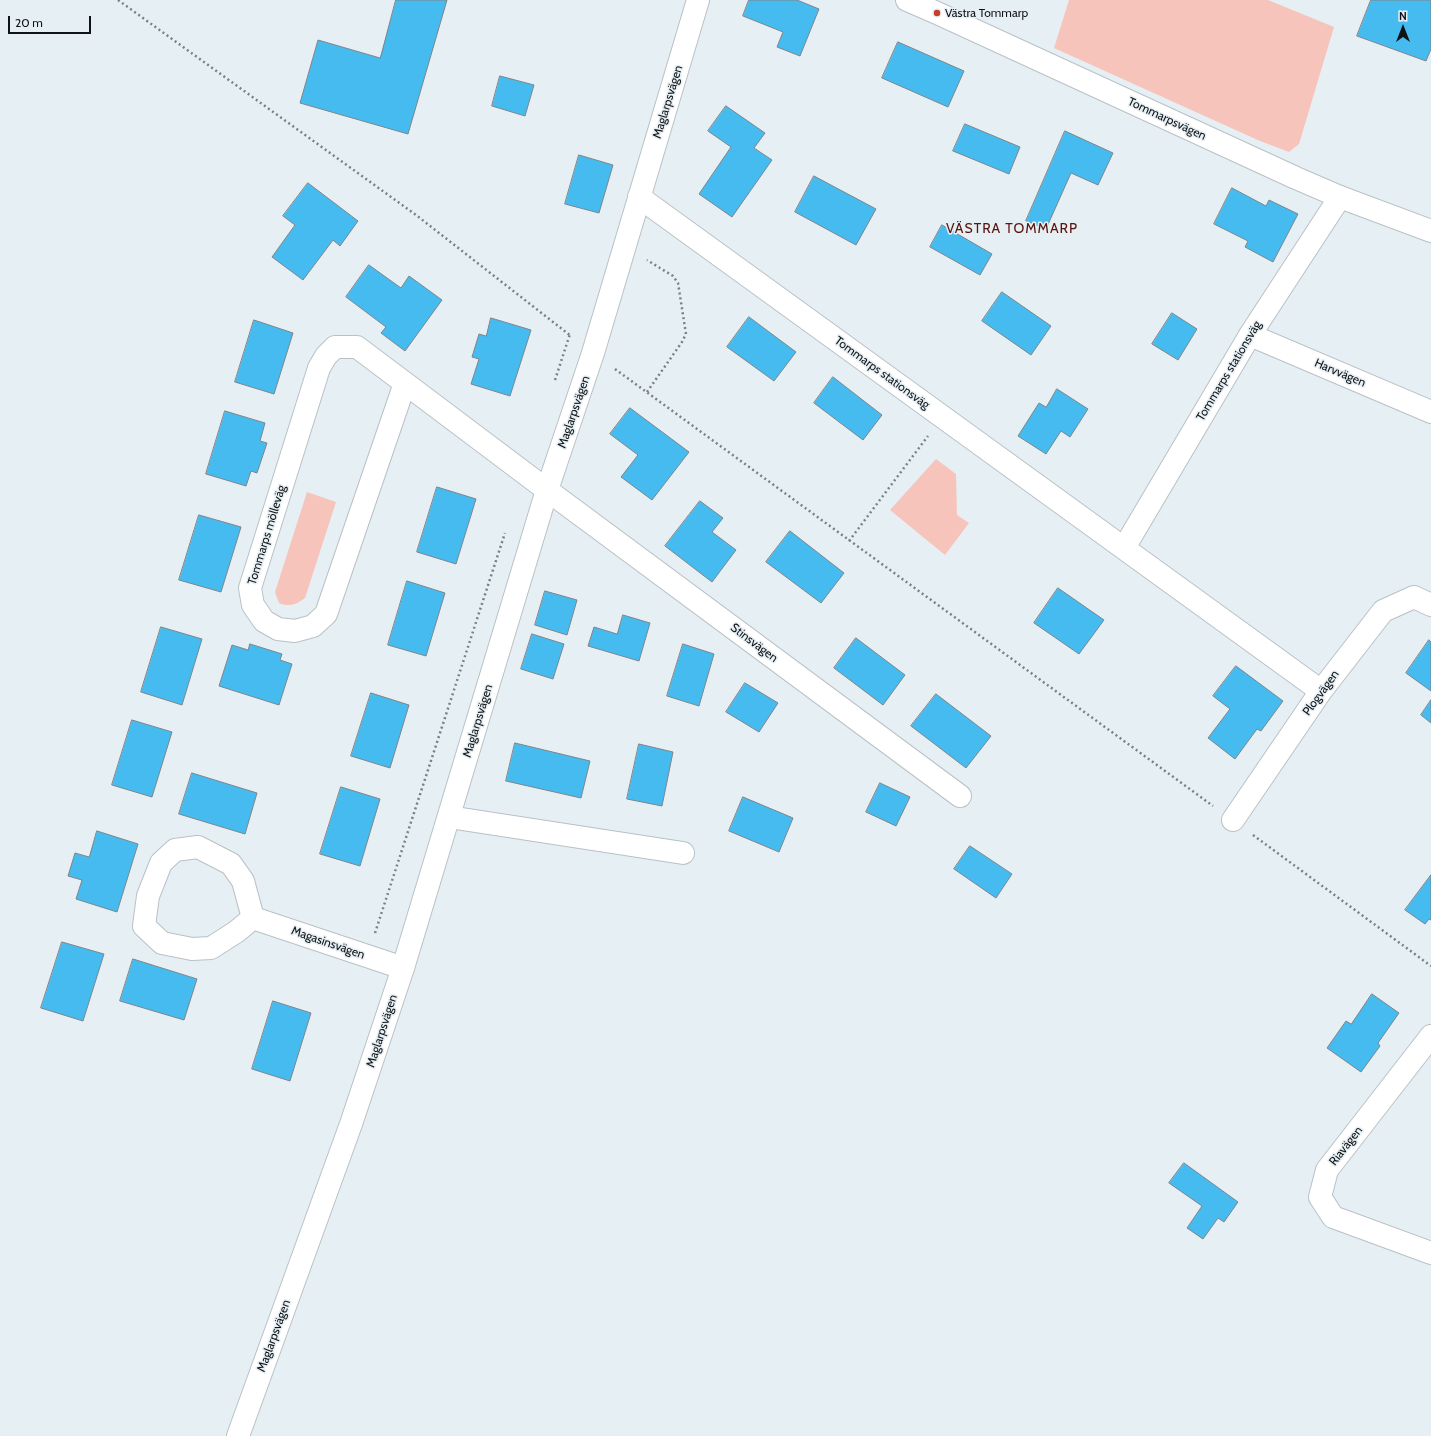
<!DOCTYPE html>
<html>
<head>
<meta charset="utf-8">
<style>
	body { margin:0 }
	#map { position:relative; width:1431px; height:1436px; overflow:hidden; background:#e6eff4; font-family:Cabin,sans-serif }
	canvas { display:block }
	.north { position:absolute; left:1383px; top:8px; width:40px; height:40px; -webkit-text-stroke:3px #e6eff4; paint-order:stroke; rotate:0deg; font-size:11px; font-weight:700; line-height:16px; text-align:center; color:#101315 }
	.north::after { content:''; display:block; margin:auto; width:14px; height:18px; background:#101315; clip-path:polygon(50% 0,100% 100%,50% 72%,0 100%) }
	.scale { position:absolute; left:8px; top:16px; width:83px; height:18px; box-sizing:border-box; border:2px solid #101315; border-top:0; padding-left:5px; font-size:12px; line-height:14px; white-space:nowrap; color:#101315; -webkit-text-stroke:3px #e6eff4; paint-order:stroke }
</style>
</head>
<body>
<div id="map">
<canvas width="1431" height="1436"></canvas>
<div class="north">N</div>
<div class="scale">20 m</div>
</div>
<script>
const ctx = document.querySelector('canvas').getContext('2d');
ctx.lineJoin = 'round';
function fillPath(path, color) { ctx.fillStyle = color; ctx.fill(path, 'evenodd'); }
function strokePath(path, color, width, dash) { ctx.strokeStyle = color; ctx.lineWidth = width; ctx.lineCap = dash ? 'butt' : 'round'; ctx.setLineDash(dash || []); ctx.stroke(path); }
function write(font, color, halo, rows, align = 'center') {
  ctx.font = font + ' Cabin,sans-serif'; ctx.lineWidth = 3; ctx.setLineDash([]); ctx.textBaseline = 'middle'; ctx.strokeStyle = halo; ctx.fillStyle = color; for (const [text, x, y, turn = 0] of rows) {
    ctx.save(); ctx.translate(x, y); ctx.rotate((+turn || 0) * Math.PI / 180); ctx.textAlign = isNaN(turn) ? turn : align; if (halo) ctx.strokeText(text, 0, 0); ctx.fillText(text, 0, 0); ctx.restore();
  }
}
fillPath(new Path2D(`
	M1069,0H1268L1334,27L1299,144L1289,152L1260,141L1054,48Z
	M936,459L956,474L957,515L969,523L945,555L890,510Z
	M307,492L336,502L305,598C296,605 289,607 279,603L275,592Z`), '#f7c4bb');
const building = new Path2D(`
	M396,0H447L408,134L300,103L318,40L380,58Z
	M749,0H797L819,9L800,56L777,47L783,32L743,16Z
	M1371,0H1431V49L1426,61L1357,36Z
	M898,42L964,71L948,107L882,78Z
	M500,76L534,85L525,116L492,106Z
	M726,106L765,133L754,148L772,160L732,217L699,194L731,147L708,131Z
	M965,124L1020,147L1009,174L953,151Z
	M1065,131L1113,153L1098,185L1071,173L1046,229L1026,221Z
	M579,155L613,165L599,213L565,204Z
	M814,176L876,209L856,245L795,212Z
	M308,183L358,221L340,246L333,240L303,280L272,257L295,225L283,216Z
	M1232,188L1266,206L1269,200L1298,214L1273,262L1245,247L1248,241L1214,224Z
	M942,225L992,254L980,275L930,247Z
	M369,265L401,288L409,276L442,300L405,351L381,333L386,327L346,297Z
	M1002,292L1051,326L1031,355L982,321Z
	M1172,313L1197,329L1178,360L1152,344Z
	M749,317L796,352L774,381L727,347Z
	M491,318L531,330L510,396L471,384L479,359L472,357L479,334L486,336Z
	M254,320L293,333L274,394L235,382Z
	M833,377L882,415L863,440L814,403Z
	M1057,389L1088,409L1070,437L1061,431L1046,454L1018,436L1039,403L1046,407Z
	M630,408L689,452L652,500L621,477L638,455L610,434Z
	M225,411L265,423L260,441L267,443L257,473L251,471L246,486L206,474Z
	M437,487L476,499L456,564L417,552Z
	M700,501L723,518L712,532L736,550L712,582L665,546Z
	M199,515L241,527L221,592L179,580Z
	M790,531L844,573L821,603L766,562Z
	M407,581L445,593L426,656L388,645Z
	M1058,588L1104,620L1079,654L1034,623Z
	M545,591L577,600L567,635L535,625Z
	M623,615L650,623L639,661L588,646L594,627L617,634Z
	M161,627L202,639L182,705L141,692Z
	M532,634L564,644L553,679L521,669Z
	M856,638L905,675L883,705L834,668Z
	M1429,640L1431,642V691L1406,673Z
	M250,644L282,654L280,660L292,664L279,705L219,686L232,645L248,650Z
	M683,644L714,654L699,706L667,696Z
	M1236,666L1283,701L1261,731L1257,729L1235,759L1208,738L1230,709L1213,696Z
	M745,683L778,703L759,732L726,712Z
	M371,693L409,705L390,768L351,756Z
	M936,694L991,736L966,768L911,726Z
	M1431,700V723L1421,715Z
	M132,720L172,732L152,797L112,785Z
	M515,743L590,761L581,798L506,781Z
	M639,744L673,752L662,806L627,799Z
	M192,773L257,793L245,834L179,814Z
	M880,783L910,797L896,826L866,812Z
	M341,787L380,799L360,866L320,854Z
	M743,797L793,818L779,852L729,831Z
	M97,831L138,844L117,912L76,899L82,880L68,876L75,853L89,857Z
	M970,846L1012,874L996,898L954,869Z
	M1431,875V920L1429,919L1425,924L1405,910Z
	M62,942L104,954L83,1021L41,1008Z
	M133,959L197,979L184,1020L120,1001Z
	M1372,994L1399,1013L1378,1043L1380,1046L1361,1072L1327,1048L1346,1021L1351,1024Z
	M273,1001L311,1013L290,1081L252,1069Z
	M1184,1163L1238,1202L1224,1222L1218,1218L1203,1239L1187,1228L1202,1206L1169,1183Z`);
fillPath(building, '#46bbef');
strokePath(building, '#7d858a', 1);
const street = new Path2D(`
	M639,197L1321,691
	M1250,335L1431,412
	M405,383L326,614L313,626L295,631L278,629L264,621L253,605L250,588L319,368L326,356L335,347H357L547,490L960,796
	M1124,548L1250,335L1340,197
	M449,817L683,853
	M1233,820L1321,691L1383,611L1414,597L1431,605
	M253,918L236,932L211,948L192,949L162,943L144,926L148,896L161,863L175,850L198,847L231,864L243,881L253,918L403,968
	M1431,1036L1327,1170L1320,1197L1333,1217L1431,1253`);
const secondary = new Path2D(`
	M907,0L937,13L1296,178L1340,197L1431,231
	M238,1436L351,1124L403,968L547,490L593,353L698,0`);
strokePath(street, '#b9c1c6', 24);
strokePath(secondary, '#b9c1c6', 24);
strokePath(new Path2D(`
	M118,0L416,215L571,336
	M615,369L1213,806
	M555,380L570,334
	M647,392L682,342L686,334L678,283L673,276L647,260
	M849,541L928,436
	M1253,835L1431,966
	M375,933L505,533`), '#7a8083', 2.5, [2, 3]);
strokePath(street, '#fff', 22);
strokePath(secondary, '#fff', 22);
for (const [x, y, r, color] of [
	[937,13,4,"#c93d2b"]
]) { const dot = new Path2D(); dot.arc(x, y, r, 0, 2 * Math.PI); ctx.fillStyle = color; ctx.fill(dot); strokePath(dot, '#e6eff4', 1.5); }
write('12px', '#101315', '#e6eff4', [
	["Västra Tommarp",945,13]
], 'left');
write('12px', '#101315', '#e6eff4', [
	["Maglarpsvägen",668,102,-73],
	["Tommarpsvägen",1167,119,25],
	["Tommarps stationsväg",1229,371,-59],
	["Tommarps stationsväg",882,373,36],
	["Harvvägen",1340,373,23],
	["Maglarpsvägen",574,412,-71],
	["Tommarps mölleväg",267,535,-73],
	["Stinsvägen",754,643,37],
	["Plogvägen",1321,693,-54],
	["Maglarpsvägen",478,721,-73],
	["Magasinsvägen",328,943,19],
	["Maglarpsvägen",382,1031,-72],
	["Riavägen",1346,1146,-52],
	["Maglarpsvägen",274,1336,-70]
]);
ctx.letterSpacing = '1px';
write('14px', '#58150d', '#e6eff4', [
	["VÄSTRA TOMMARP",1012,229]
]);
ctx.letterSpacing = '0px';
</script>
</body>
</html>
